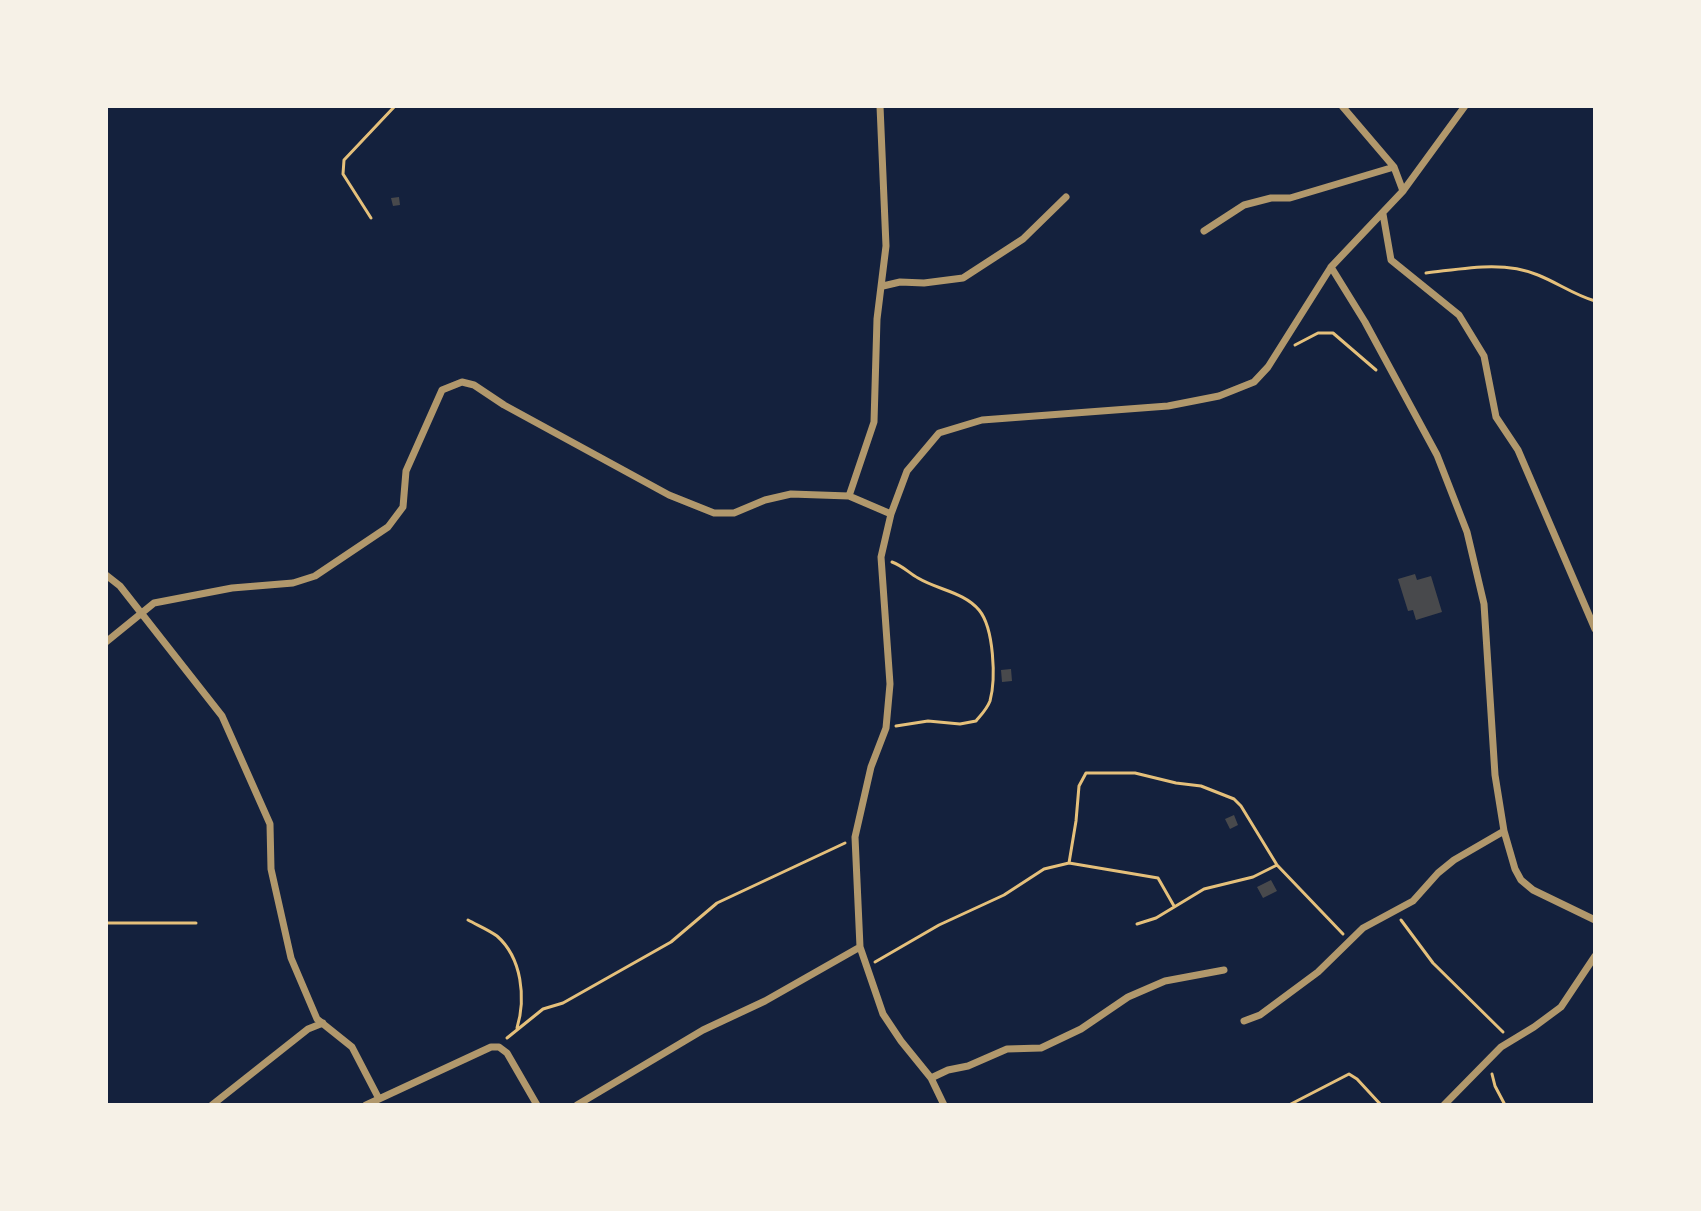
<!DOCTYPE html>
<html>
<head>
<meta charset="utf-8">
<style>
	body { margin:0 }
	#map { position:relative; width:1701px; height:1211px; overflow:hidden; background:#14213d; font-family:"Alegreya Sans",sans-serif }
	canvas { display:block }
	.frame { position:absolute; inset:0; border:108px solid #f6f1e7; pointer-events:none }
</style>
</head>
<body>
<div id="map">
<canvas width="1701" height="1211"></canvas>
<div class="frame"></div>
</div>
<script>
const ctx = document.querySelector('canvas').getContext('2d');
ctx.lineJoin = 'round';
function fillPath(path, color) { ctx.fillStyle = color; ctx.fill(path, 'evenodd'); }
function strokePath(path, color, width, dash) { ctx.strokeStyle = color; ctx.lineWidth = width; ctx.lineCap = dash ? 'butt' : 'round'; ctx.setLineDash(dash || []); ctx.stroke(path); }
fillPath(new Path2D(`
	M399,197L400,205L393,206L391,198Z
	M1415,574L1417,580L1431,576L1442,612L1416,620L1413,610L1408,611L1398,579Z
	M1011,669L1012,681L1002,682L1001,670Z
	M1234,815L1238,825L1230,829L1225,819Z
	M1271,880L1277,891L1263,898L1257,887Z`), '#48494c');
strokePath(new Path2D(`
	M371,218L343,174L344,160L395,106
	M1426,273C1462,269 1503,260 1538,275C1558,283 1574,295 1595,301
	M1295,345L1318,333H1333L1376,370
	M892,562C903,566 909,573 918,578C938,590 964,592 979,610C994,628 996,679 990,701C987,709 981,715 976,721L960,724L928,721L896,726
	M1069,863L1076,821L1079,786L1086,773H1135L1176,783L1201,786L1234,799L1241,806L1277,865L1343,934
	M468,920C477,925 489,930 497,936C522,958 526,998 517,1028
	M1401,920L1433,963L1503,1032
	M106,923H196
	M1137,924L1156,918L1204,889L1253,877L1277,865
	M875,962L939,925L1004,895L1044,869L1069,863L1158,878L1174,906
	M507,1038L543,1009L563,1003L671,942L717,903L845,843
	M1492,1074L1495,1086L1505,1105
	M1289,1105L1349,1074L1357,1079L1381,1105`), '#e5c07b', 3);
strokePath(new Path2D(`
	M1342,106L1394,167L1403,191
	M1383,214L1391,260L1459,315L1484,356L1496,417L1518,450L1595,629
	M1204,231L1244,205L1271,198H1290L1394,167
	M1331,267L1365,322L1437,455L1467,532L1484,604L1495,775L1504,831L1515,869L1521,880L1533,890L1595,920
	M883,286L900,282L924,283L963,278L1023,239L1066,197
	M849,496L874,422L877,319L886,246L880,106
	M106,575L120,586L222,716L270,824L271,869L291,958L317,1019L352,1047L378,1097
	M106,642L154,603L232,588L293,583L315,576L388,527L403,507L406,471L442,390L462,382L474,385L504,405L669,495L714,513H734L765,500L791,494L849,496L891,514
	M1244,1021L1260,1015L1318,972L1363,928L1413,901L1438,873L1454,860L1504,831
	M931,1078L948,1070L968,1066L1007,1049L1041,1048L1081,1029L1128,997L1165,981L1224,970
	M212,1105L308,1029L323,1023
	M366,1105L491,1047H499L507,1053L537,1105
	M577,1105L703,1030L765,1001L860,947
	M944,1105L931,1078L901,1041L883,1014L860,947L855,837L871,767L886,728L890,684L881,557L891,514L907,471L939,433L982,420L1168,406L1219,396L1254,382L1268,367L1331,267L1403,191L1465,106
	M1444,1105L1501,1047L1534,1027L1561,1007L1595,956`), '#b1986c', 7);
</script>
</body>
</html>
